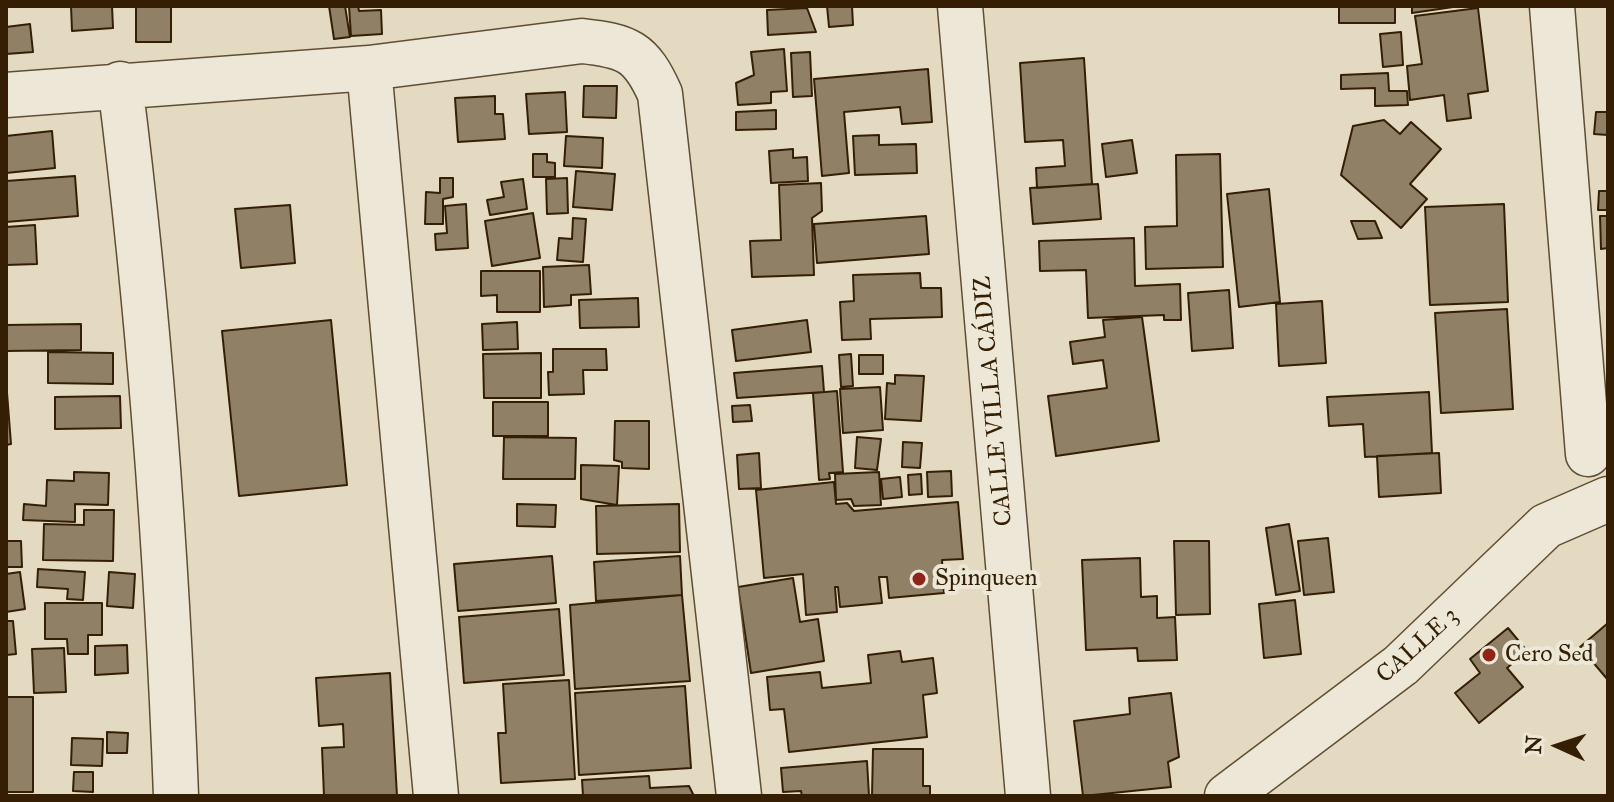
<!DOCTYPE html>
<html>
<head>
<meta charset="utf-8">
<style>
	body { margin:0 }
	#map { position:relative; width:1614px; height:802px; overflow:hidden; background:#e3dac1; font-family:"IM FELL Great Primer",serif }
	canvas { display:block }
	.frame { position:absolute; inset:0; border:8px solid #341f04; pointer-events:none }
	.north { position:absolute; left:1518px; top:706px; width:80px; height:80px; -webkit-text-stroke:6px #ede7d7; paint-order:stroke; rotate:273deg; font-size:22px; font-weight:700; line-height:32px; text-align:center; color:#341f04 }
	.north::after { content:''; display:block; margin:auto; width:28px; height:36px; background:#341f04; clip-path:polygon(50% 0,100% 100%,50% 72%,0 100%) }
</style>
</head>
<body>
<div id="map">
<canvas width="1614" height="802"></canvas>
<div class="frame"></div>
<div class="north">N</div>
</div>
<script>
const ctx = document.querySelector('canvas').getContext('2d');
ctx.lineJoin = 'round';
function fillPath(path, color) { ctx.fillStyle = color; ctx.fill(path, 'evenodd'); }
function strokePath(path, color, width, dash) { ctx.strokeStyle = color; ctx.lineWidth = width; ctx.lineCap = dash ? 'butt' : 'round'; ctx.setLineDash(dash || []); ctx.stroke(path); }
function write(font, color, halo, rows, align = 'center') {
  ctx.font = font + ' "IM FELL Great Primer",serif'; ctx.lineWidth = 8; ctx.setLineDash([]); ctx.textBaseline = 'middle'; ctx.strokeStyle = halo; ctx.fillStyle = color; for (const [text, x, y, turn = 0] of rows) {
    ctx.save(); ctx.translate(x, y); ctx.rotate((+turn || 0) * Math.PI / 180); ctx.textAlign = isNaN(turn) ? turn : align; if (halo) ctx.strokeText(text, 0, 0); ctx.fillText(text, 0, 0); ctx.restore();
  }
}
const building = new Path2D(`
	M71,6H112L113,28L72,31Z
	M136,6H171V42H136Z
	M329,6H345L350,37L334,39Z
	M349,6H358L359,11L381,10L382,34L351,36Z
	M827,6H852L853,25L829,27Z
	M1339,6H1395V23H1339Z
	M1412,6H1460L1412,13Z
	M807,8L816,32L768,35L767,10Z
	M1478,8L1488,91L1468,94L1471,118L1447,121L1444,95L1410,100L1407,66L1422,64L1415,16Z
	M30,24L33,52L6,54V27Z
	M1401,32L1403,65L1383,67L1380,34Z
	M784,49L787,91L771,92V103L738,105L736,83L754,75L751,52Z
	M810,52L812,96L793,97L791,53Z
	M1084,58L1092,184L1037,188L1036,168L1065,166L1063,140L1025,142L1020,63Z
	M928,69L932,122L902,124L900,107L844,112L849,173L822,176L814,79Z
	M1388,73L1389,91H1407L1408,105L1375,106V88L1341,89V75Z
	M584,86H617L616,118L583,117Z
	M565,92L567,132L529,134L526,94Z
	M495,96V114H503L505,139L458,142L455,98Z
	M776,110V129L736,130V112Z
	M1596,112H1608V135L1594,134Z
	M1384,120L1400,134L1411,122L1441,149L1410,184L1427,199L1401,228L1341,175L1353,126Z
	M52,131L55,168L6,173V136Z
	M879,135V145L916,144L917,173L855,175L853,136Z
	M566,136L603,138L602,168L564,166Z
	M1132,140L1137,173L1106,177L1102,144Z
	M793,149V158L807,157L808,181L771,183L769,151Z
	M533,154H547V162L555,163V177H533Z
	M1220,154L1223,267L1146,269L1145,227L1177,226L1176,155Z
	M576,171L615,174L612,210L573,207Z
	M75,176L78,216L6,222V181Z
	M440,178H453V197L443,199V224H425L426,192L440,193Z
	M567,178L568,213L547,214L546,179Z
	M523,179L527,209L490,215L487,200L504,197L501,182Z
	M821,183L822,211L812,218L814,275L752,277L750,241L781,240L779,185Z
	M1098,184L1101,219L1033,224L1030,188Z
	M1269,189L1280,302L1239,307L1227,194Z
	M1599,191H1608V210H1598Z
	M466,204L468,248L436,250L435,234L447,233L445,206Z
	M1504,204L1508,302L1430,305L1425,207Z
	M290,205L295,263L241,268L235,209Z
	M533,213L540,258L492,266L485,221Z
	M926,216L929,254L817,263L814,224Z
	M1600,216H1608V248L1601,249Z
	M573,218L586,219L583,262L557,260L559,238L572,239Z
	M1351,221H1375L1382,238L1358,239Z
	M35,225L37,264L6,265V227Z
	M1134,238L1135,286L1180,284L1181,320H1164V315L1088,318L1086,270L1040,271L1039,241Z
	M589,265L591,294L571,295V305L544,307L543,267Z
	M481,271H540V312H497V295L481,296Z
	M920,273L921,288H941L942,317L870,319L871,339L842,340L840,302L854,301L853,275Z
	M1229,290L1233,348L1192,351L1188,293Z
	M638,298L639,327L580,328L579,300Z
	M1322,301L1326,363L1279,366L1276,304Z
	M1507,309L1513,409L1441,413L1435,313Z
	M1142,317L1159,441L1056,456L1048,396L1107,388L1103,360L1073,364L1070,342L1105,337L1103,320Z
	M331,320L347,485L239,496L222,331Z
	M807,320L811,352L736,361L732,330Z
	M517,322L518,349L483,350L482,324Z
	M81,324V350L6,351V325Z
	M553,349H606L607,370H583L584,394L549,395L548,372H553Z
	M48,352L113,353V384L48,383Z
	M541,353V398H484L483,354Z
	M851,354L853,386L841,387L839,355Z
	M859,355H883V374H859Z
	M822,366L824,392L737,398L734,373Z
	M895,375L924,376L921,421L885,419L887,383L895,384Z
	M6,380L11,444L6,445Z
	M880,387L883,430L843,433L840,389Z
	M837,391L843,472L829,473L830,479L819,480L813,393Z
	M1429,392L1432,453L1365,457L1363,424L1329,426L1327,397Z
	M120,396L121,428L55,429V397Z
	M493,402H548V436H493Z
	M750,405L752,421L733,422L732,406Z
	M615,421H649V469L622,468V462L614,460Z
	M504,437L576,438L575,479H503Z
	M857,437L881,439L877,470L855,468Z
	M903,442L922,443L920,468L902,467Z
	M759,453L761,488L739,489L737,455Z
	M1439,453L1441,493L1379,497L1377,456Z
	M581,465L619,466L617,505L581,499Z
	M951,471L952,496L928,497L927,472Z
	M74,472L109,473L108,505L75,504V522L23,520L24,504L46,506L47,480L74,481Z
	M879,472L881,505L854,506L851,499L836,500L835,474Z
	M921,474L922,494L909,495L908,475Z
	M900,477L902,497L883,499L881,479Z
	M834,482L836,504L847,503L854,511L958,502L963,559L942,560L944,593L889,598L887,577H879L882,603L840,607L838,587H835L837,612L806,615L803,574L764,578L756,490Z
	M517,504L556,505L555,527L517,526Z
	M679,504L680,552L597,554L596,506Z
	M84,510H114L113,561L43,560L44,524L84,525Z
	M1289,524L1300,591L1276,595L1266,528Z
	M1328,538L1334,592L1304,595L1298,541Z
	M6,541H21L22,567H6Z
	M1174,541H1209L1210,614L1176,615Z
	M552,556L556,603L458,611L454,564Z
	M680,556L682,595L596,601L594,562Z
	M1140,558L1141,597L1157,596V618L1175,617L1177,660L1138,661L1137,648L1086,650L1082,560Z
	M38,569L85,572L83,600L67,599L68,589L37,587Z
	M20,572L25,609L6,612V574Z
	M109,572L135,574L133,608L107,606Z
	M793,578L800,622L818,619L824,661L751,673L738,587Z
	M682,595L690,681L575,689L570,605Z
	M1295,600L1301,654L1264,658L1259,604Z
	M45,603H102V635H88V654H68L67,639H45Z
	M559,609L564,675L464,683L459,617Z
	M6,621H13L16,654L6,655Z
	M1608,623V680L1580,647Z
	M1508,628L1527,651L1507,668L1523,687L1479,723L1455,693L1480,673L1470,659Z
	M127,645L128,673L95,675V646Z
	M64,648L66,692L34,693L32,649Z
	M900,651L902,662L933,658L937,693L923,695L927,737L789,752L784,709L770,710L767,677L820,672L822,688L871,683L868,655Z
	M390,673L397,796H324L322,748L344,747L343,724L319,726L316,678Z
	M569,680L575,779L501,783L498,733H506L503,684Z
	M685,686L691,768L579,775L575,693Z
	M1171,693L1179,757L1168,762L1171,787L1083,796L1074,721L1130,714L1129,698Z
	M6,697H33V792H6Z
	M107,732L128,733L127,753H107Z
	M72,738L103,739L102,766L71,765Z
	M873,749H923V786H930V796H872Z
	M867,761L869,796H802L801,791L783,792L781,768Z
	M74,772H93V792L73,791Z
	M649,776L650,788L689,786L694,796H583L582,780Z`);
fillPath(building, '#8f8066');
strokePath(building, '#341f04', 2);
const minor = new Path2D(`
	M960,6L1028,796
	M1552,6L1588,454
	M369,68L436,796
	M120,84C150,321 167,557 176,796
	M6,95L369,68L582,41C627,46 641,51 660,94L739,796
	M1227,796L1401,665L1546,526L1608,499`);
strokePath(minor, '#604e33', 47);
strokePath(minor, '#ede7d7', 44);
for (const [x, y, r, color] of [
	[919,579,8,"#8f2418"],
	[1489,655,8,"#8f2418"]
]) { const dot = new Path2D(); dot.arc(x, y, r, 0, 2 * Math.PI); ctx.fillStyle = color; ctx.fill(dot); strokePath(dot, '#ede7d7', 3); }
write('24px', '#341f04', '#ede7d7', [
	["CALLE VILLA CÁDIZ",994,401,-95],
	["CALLE 3",1418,646,-42]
]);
write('24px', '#341f04', '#ede7d7', [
	["Spinqueen",935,579],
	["Cero Sed",1505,655]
], 'left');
</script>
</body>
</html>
